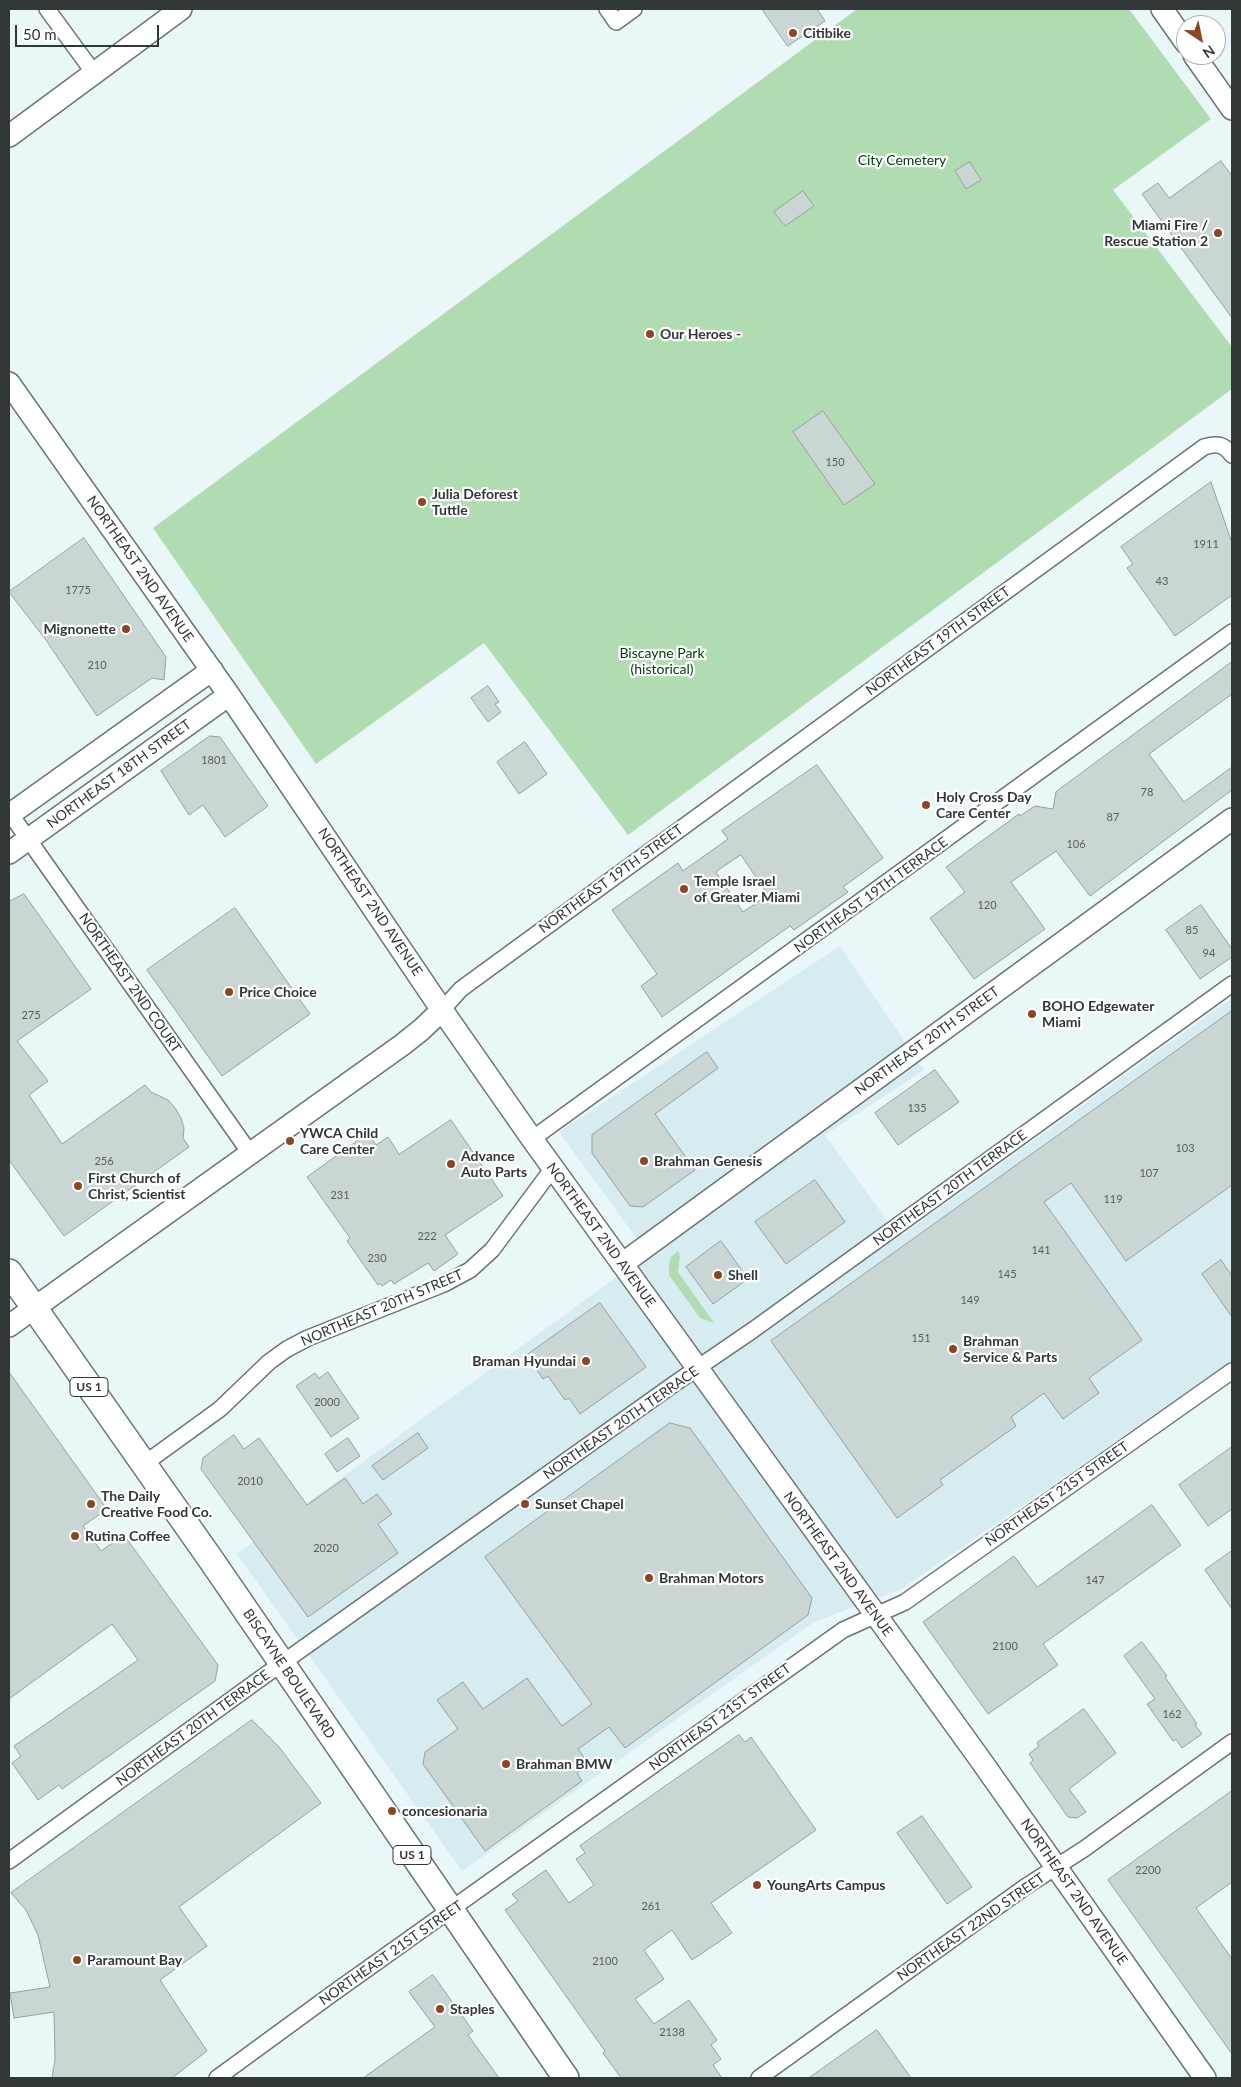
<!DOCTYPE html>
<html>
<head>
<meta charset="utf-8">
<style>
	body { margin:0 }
	#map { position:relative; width:1241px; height:2087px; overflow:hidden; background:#eaf7f9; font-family:Lato,sans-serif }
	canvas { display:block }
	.frame { position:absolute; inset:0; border:10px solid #313637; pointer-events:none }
	.north { position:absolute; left:1176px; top:15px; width:50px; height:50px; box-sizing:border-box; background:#fff; border:1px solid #adafaf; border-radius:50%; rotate:146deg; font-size:14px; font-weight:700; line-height:20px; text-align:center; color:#313637 }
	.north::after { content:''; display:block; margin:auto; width:18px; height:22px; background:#8d4623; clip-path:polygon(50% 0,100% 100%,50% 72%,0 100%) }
	.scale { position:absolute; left:15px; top:25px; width:144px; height:22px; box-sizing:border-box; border:2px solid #313637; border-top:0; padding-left:6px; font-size:15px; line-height:18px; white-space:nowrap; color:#313637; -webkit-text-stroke:4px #fff; paint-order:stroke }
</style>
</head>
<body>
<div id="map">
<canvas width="1241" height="2087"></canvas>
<div class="frame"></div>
<div class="north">N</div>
<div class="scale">50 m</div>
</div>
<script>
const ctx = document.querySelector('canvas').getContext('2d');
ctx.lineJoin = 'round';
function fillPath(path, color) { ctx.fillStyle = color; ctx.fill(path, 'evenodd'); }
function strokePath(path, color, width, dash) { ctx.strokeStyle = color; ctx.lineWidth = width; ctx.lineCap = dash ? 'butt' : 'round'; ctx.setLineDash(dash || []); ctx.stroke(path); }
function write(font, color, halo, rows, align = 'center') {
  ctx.font = font + ' Lato,sans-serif'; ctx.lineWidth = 4.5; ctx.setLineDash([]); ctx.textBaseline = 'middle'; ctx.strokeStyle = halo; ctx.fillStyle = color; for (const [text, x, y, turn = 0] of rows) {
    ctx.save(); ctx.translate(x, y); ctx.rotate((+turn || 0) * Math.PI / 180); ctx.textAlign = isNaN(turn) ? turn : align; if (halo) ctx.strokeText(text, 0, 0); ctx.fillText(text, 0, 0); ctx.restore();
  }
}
fillPath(new Path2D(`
	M840,946L924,1070L825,1135L899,1237L1232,998V1361L900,1590L814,1622L462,1871L237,1554L648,1254L559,1132Z`), '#d6ecf1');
fillPath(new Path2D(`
	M857,9H1129L1211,119L1113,190L1232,347V389L628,835L484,643L316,764L153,528Z
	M678,1251L680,1256L678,1272L714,1323L700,1318L669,1275V1265L671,1257Z`), '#b1dcb2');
const building = new Path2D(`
	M762,9H817L825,21L788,46Z
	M1221,161L1232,176V318L1142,194L1158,183L1169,198Z
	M970,162L981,180L966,189L955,171Z
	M803,191L814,206L785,226L774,212Z
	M823,411L875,484L844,505L793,432Z
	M1211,482L1232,543V595L1175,636L1127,568L1133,564L1121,547Z
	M84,538L166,657L164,680L152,678L97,716L46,640L9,592Z
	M1232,662V694L1149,754L1184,802L1232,767V790L1090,896L1056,851L1011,882L1045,929L974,979L930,918L965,892L946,867L1019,814L1020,816L1035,806L1053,809L1056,792Z
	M488,686L499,702L495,704L501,712L488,722L471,698Z
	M210,736L220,737L268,806L225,837L203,805L189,815L161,771Z
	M525,742L547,774L519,794L497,762Z
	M817,765L883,858L843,887L848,892L794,930L790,926L662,1017L641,986L657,974L612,910L678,863L683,871L728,839L722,831ZM741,855L768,895L743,912L716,872Z
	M24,894L91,989L17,1041L48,1081L29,1095L62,1144L145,1085L151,1092L168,1100L175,1108L181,1118L184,1128L183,1138L189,1147L64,1236L9,1160V902Z
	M1201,905L1232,949V957L1200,979L1166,930Z
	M235,908L310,1014L222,1076L147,970Z
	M1232,1011V1185L1126,1261L1071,1183L1044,1202L1142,1340L1089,1378L1099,1393L1063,1419L1044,1393L1011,1417L1016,1426L940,1480L943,1485L897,1518L771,1341Z
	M707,1052L718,1068L655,1114L695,1170L643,1207L630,1206L592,1153V1135Z
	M935,1070L959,1102L898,1145L875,1113Z
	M451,1120L503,1196L445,1235L458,1254L434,1271L428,1263L394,1284L391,1280L382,1286L380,1283L378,1285L347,1241L350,1238L307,1177L368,1133L376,1145L388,1137L399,1154Z
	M815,1180L845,1222L786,1264L755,1222Z
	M721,1241L748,1279L713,1304L686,1267Z
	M1221,1260L1232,1276V1317L1202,1274Z
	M600,1303L646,1367L580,1414L569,1398L565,1400L548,1376L543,1379L527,1355Z
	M9,1372L107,1509L83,1526L101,1551L124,1535L218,1665L215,1681L62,1789L59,1785L38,1800L12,1763L21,1756L14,1746L138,1660L112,1624L9,1699Z
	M328,1372L359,1418L331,1437L296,1386L315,1373L319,1378Z
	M670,1423L690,1428L812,1598L808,1615L625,1748L609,1727L578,1749L589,1764L577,1773L582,1781L485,1851L423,1764L425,1752L458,1729L437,1700L463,1682L483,1709L527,1678L562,1726L592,1704L485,1557Z
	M418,1433L428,1448L383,1480L372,1466Z
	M234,1435L244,1449L259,1438L307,1505L345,1478L363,1504L377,1494L392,1514L378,1524L398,1553L308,1617L201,1469L203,1458Z
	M348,1438L360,1456L337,1472L325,1454Z
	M1232,1447V1509L1208,1526L1179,1485Z
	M1152,1505L1181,1545L1043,1644L1058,1665L988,1714L923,1622L1014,1556L1037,1587Z
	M1232,1551V1609L1205,1570Z
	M1142,1642L1167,1676L1165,1677L1197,1724L1195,1725L1202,1734L1182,1748L1176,1739L1173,1741L1147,1704L1155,1699L1124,1656Z
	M1084,1709L1116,1753L1069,1789L1086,1812L1077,1818L1068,1817L1030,1763L1033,1760L1029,1754L1039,1746L1037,1743Z
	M252,1720L279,1747L321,1803L179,1907L207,1946L160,1980L207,2051L172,2078H52L55,2060L54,2012L14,2018L10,1993L50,1987L38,1935L26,1910L11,1893Z
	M739,1735L745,1742L751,1737L816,1830L711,1903L732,1933L692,1960L672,1930L644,1950L664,1979L635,1999L654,2024L689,2000L717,2040L711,2045L721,2059L713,2065L722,2078H621L603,2053L605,2051L505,1910L518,1901L512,1894L546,1870L569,1903L594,1885L576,1859L585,1853L580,1846Z
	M1232,1791V1882L1196,1908L1232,1959V2054L1108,1880Z
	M922,1816L972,1887L947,1904L897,1833Z
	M433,1975L473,2031L468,2035L499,2078H363L435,2027L409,1992Z
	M877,2030L911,2078H809Z`);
fillPath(building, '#cad6d3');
strokePath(building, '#96a19e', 1);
const street = new Path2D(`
	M47,9L94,73
	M607,9L616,22L634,9
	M9,812L250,1153
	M442,1010L461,989L1204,447C1217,443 1224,444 1232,455
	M532,1139L1232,632
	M144,1464L220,1409L269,1362L287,1349L308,1338L444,1284L470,1270L492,1250L553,1168
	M9,1861L257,1681L674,1384L753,1330L1232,984
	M217,2078L332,1994L843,1630L905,1602L1232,1371
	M759,2078L1025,1887L1084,1849L1232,1742`);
const secondary = new Path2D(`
	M1162,9L1186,43
	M1194,55L1232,109
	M9,136L181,9
	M9,383L229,695L442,1010L532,1139L977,1755L1205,2078
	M9,815L212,670
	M9,853L229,695
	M622,1264L1232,819
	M9,1326L402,1045L421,1030L442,1010`);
const primary = new Path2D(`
	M9,1272L214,1564L566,2078`);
strokePath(street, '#697476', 18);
strokePath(secondary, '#697476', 24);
strokePath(primary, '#697476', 28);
strokePath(street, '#fff', 15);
strokePath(secondary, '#fff', 21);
strokePath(primary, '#fff', 25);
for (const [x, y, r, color] of [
	[793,33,5,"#8d4623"],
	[1218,233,5,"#8d4623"],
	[650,334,5,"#8d4623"],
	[422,502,5,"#8d4623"],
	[126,629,5,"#8d4623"],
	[926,805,5,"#8d4623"],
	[684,889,5,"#8d4623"],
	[229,992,5,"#8d4623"],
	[1032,1014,5,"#8d4623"],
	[290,1141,5,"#8d4623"],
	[644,1161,5,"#8d4623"],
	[451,1164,5,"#8d4623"],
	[78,1186,5,"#8d4623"],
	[718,1275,5,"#8d4623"],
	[953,1349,5,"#8d4623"],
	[586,1361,5,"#8d4623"],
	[91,1504,5,"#8d4623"],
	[525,1504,5,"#8d4623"],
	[75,1536,5,"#8d4623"],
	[649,1578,5,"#8d4623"],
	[506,1764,5,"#8d4623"],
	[392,1811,5,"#8d4623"],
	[757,1885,5,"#8d4623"],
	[77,1960,5,"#8d4623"],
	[440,2009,5,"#8d4623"]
]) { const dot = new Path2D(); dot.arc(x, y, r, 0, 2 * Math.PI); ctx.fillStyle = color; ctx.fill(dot); strokePath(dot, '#fff', 2); }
write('11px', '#575e5e', null, [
	["150",835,462],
	["1911",1206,544],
	["43",1162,581],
	["1775",78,590],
	["210",97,665],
	["1801",214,760],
	["78",1147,792],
	["87",1113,817],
	["106",1076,844],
	["120",987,905],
	["85",1192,930],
	["94",1209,953],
	["275",31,1015],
	["135",917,1108],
	["103",1185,1148],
	["256",104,1161],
	["107",1149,1173],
	["231",340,1195],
	["119",1113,1199],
	["222",427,1236],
	["141",1041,1250],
	["230",377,1258],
	["145",1007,1274],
	["149",970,1300],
	["151",921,1338],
	["2000",327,1402],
	["2010",250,1481],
	["2020",326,1548],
	["147",1095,1580],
	["2100",1005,1646],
	["162",1172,1714],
	["2200",1148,1870],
	["261",651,1906],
	["2100",605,1961],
	["2138",672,2032]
]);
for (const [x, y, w] of [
	[89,1387,38],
	[412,1855,38]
]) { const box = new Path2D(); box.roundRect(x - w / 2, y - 9.5, w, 19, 4); ctx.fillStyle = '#fff'; ctx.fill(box); strokePath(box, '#313637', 1); }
write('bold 12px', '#313637', null, [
	["US 1",89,1387],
	["US 1",412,1855]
]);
write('bold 14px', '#313637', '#fff', [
	["Citibike",803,33],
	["Miami Fire /",1208,225,"right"],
	["Rescue Station 2",1208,241,"right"],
	["Our Heroes -",660,334],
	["Julia Deforest",432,494],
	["Tuttle",432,510],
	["Mignonette",116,629,"right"],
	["Holy Cross Day",936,797],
	["Care Center",936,813],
	["Temple Israel",694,881],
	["of Greater Miami",694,897],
	["Price Choice",239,992],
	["BOHO Edgewater",1042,1006],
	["Miami",1042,1022],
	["YWCA Child",300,1133],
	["Care Center",300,1149],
	["Advance",461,1156],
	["Auto Parts",461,1172],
	["Brahman Genesis",654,1161],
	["First Church of",88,1178],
	["Christ, Scientist",88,1194],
	["Shell",728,1275],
	["Brahman",963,1341],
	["Service & Parts",963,1357],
	["Braman Hyundai",576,1361,"right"],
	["The Daily",101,1496],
	["Creative Food Co.",101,1512],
	["Sunset Chapel",535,1504],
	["Rutina Coffee",85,1536],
	["Brahman Motors",659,1578],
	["Brahman BMW",516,1764],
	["concesionaria",402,1811],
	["YoungArts Campus",767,1885],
	["Paramount Bay",87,1960],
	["Staples",450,2009]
], 'left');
write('14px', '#00410b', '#fff', [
	["City Cemetery",902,160],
	["Biscayne Park",662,653],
	["(historical)",662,669]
]);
write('14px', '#313637', '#fff', [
	["NORTHEAST 2ND AVENUE",140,569,55],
	["NORTHEAST 19TH STREET",938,641,-36],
	["NORTHEAST 18TH STREET",119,774,-36],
	["NORTHEAST 19TH STREET",611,879,-36],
	["NORTHEAST 19TH TERRACE",871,895,-36],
	["NORTHEAST 2ND AVENUE",370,902,56],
	["NORTHEAST 2ND COURT",130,983,55],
	["NORTHEAST 20TH STREET",927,1041,-36],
	["NORTHEAST 20TH TERRACE",950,1188,-36],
	["NORTHEAST 2ND AVENUE",601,1235,54],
	["NORTHEAST 20TH STREET",382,1308,-23],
	["NORTHEAST 20TH TERRACE",621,1423,-35],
	["NORTHEAST 21ST STREET",1057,1494,-35],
	["NORTHEAST 2ND AVENUE",838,1564,54],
	["BISCAYNE BOULEVARD",289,1674,56],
	["NORTHEAST 21ST STREET",720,1717,-36],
	["NORTHEAST 20TH TERRACE",193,1728,-36],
	["NORTHEAST 2ND AVENUE",1074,1892,55],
	["NORTHEAST 22ND STREET",971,1927,-35],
	["NORTHEAST 21ST STREET",391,1953,-35]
]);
</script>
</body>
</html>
